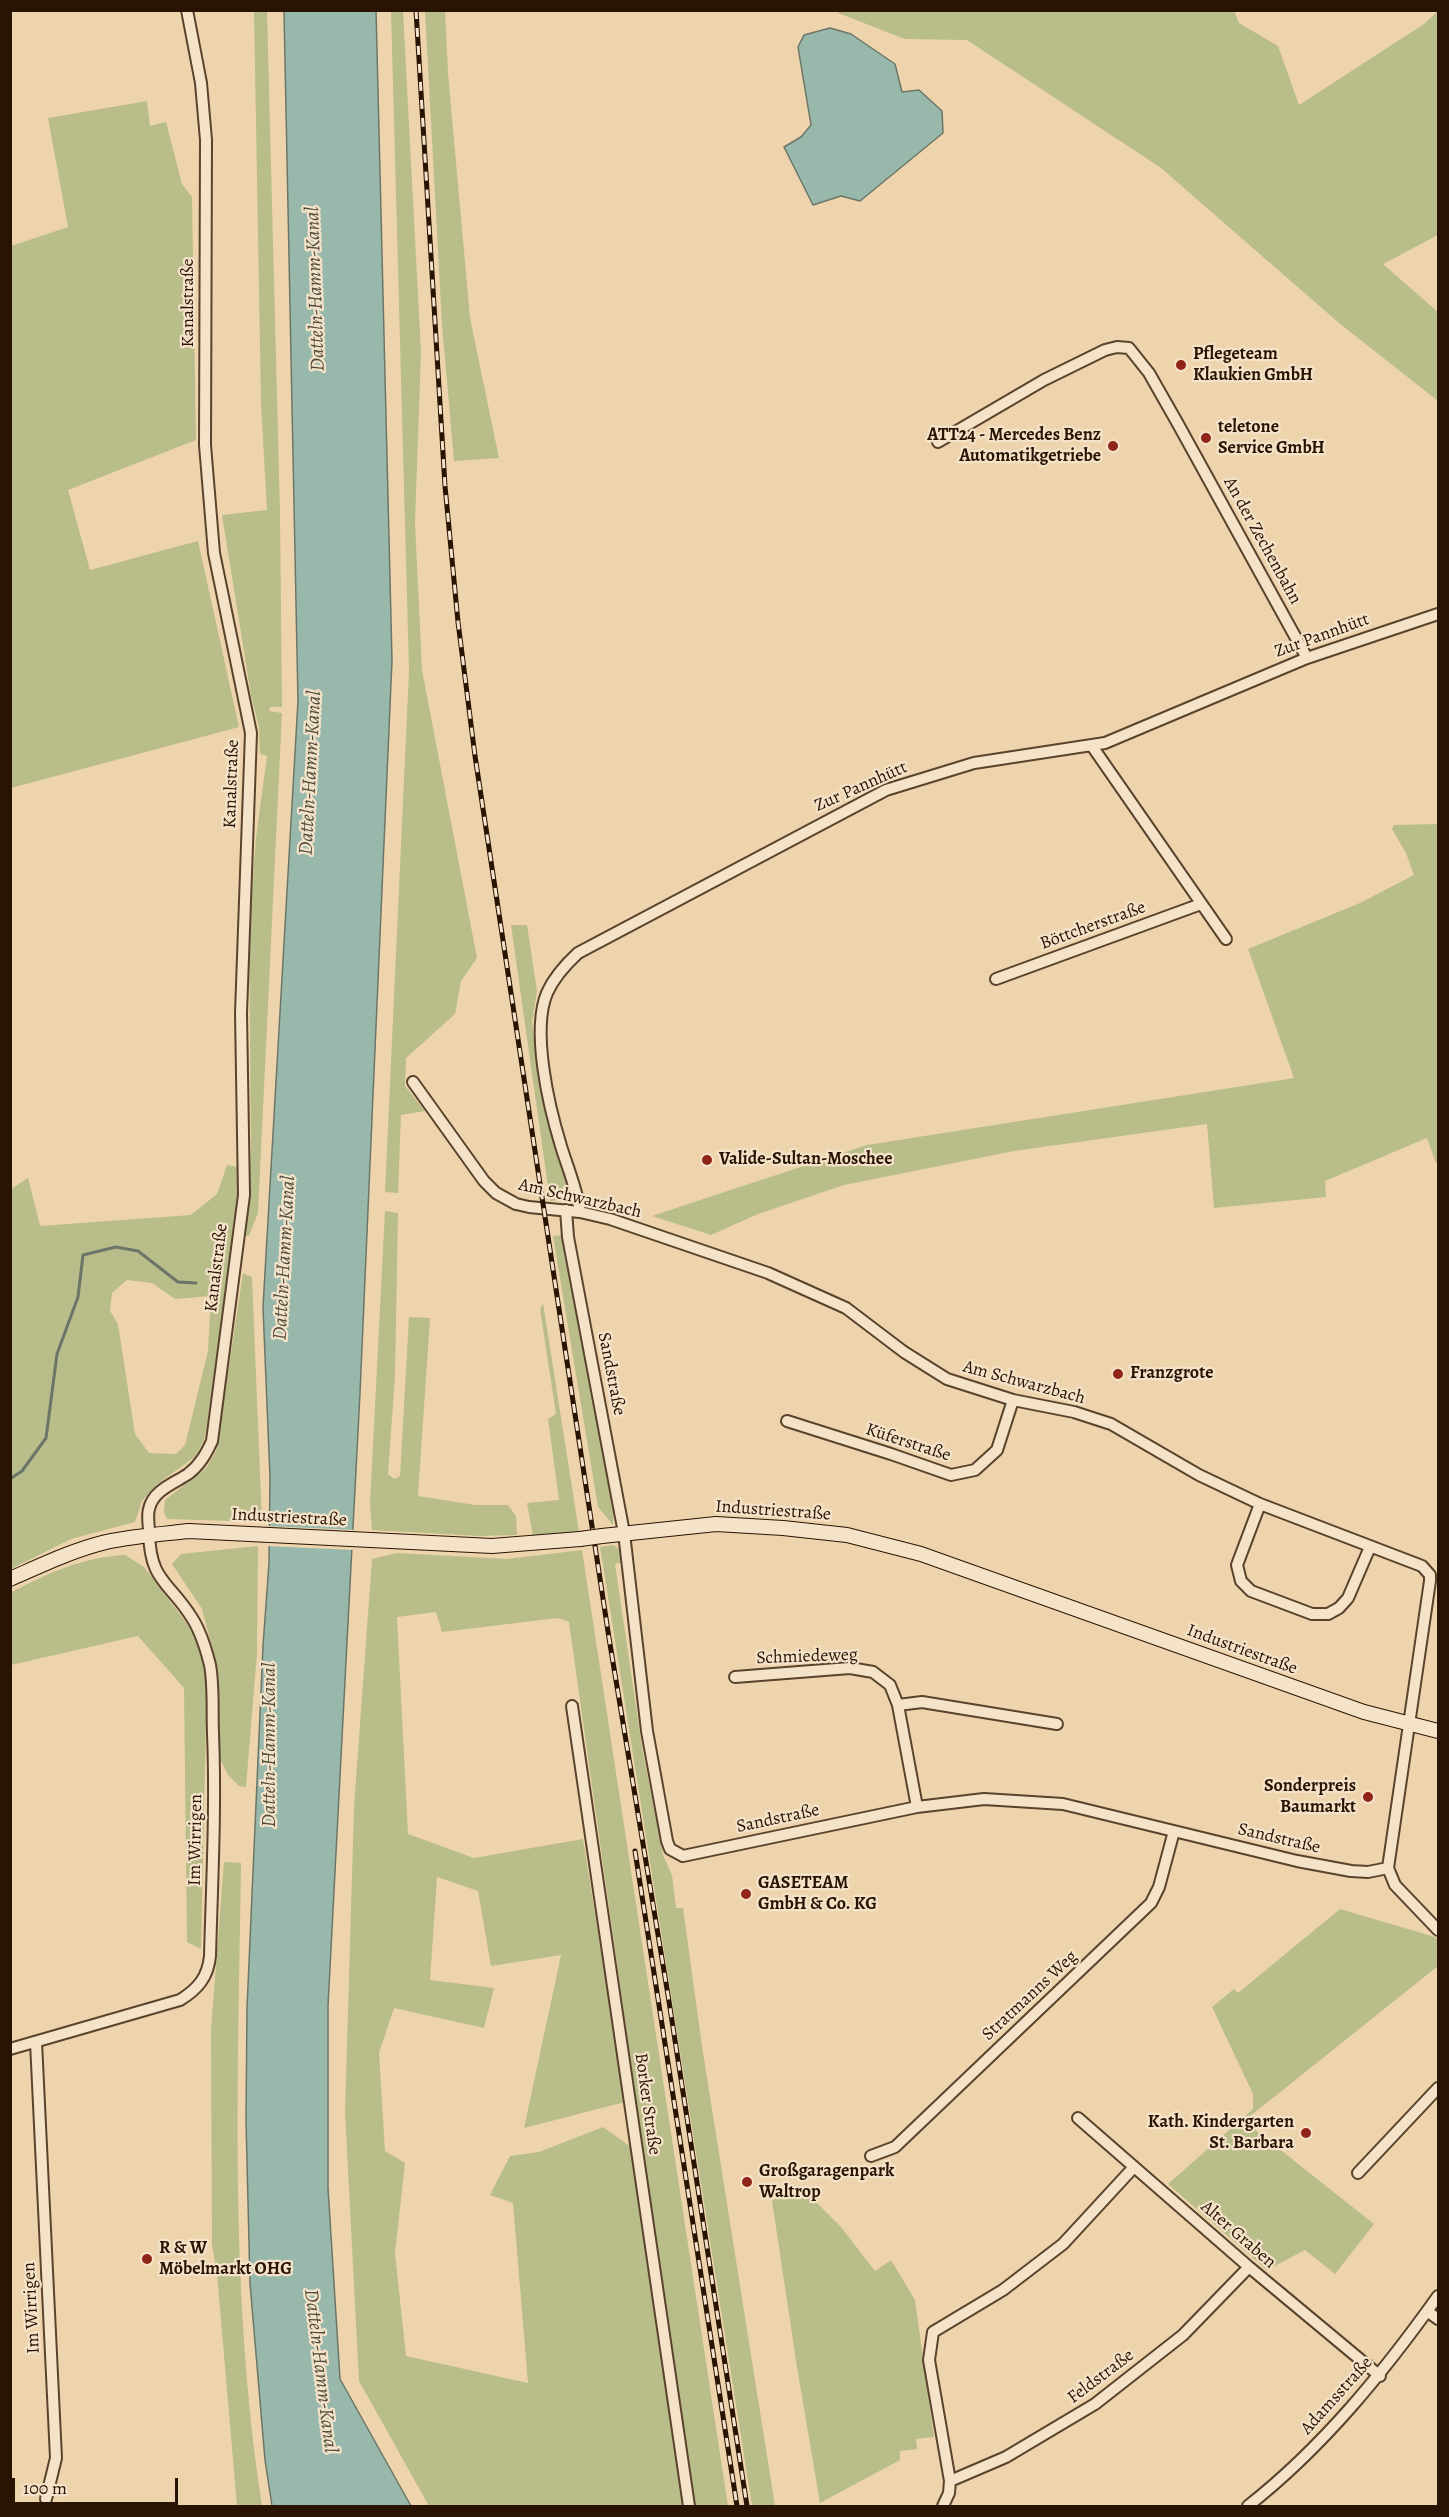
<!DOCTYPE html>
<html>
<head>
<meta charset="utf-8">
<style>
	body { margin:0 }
	#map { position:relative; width:1449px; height:2517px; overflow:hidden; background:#eed4ac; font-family:Alegreya,serif }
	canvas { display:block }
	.frame { position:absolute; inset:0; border:12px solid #291303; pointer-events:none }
	.scale { position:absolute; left:12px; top:2478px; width:166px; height:27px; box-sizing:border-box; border:3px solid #291303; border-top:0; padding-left:8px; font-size:18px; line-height:21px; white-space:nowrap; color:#291303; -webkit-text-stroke:4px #f4e3c9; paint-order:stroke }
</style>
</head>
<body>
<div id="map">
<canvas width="1449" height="2517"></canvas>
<div class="frame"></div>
<div class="scale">100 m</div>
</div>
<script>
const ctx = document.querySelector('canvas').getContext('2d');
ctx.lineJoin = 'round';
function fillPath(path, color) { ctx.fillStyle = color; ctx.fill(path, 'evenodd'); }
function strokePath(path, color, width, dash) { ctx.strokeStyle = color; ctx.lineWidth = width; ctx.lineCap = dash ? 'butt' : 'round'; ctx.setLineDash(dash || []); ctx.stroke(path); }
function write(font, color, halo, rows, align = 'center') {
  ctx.font = font + ' Alegreya,serif'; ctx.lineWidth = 4.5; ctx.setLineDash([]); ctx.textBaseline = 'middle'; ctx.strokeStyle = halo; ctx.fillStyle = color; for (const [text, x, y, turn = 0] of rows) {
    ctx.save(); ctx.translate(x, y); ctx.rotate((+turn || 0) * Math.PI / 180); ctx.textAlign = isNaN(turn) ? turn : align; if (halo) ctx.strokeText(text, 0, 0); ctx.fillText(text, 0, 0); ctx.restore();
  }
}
fillPath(new Path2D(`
	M254,11H267L280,512L282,707H270L269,711L282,713L258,1213L249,1236H245L251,1150L249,929L256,838L267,756L260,754L259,727L251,695L222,515L267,510L261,403Z
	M403,11L421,352L415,523L422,670L477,958L461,981L455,1014L406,1058L405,1086L425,1111L401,1115L398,1193L385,1192L409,671L391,11Z
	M425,11H445L448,73L470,318L499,458L454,461L442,325Z
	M837,11H1234L1239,23L1278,46L1299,105L1424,24L1438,11V235L1383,264L1438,312V401L1339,323L1161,168L967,40L905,39L838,13Z
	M147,101L150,126L166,122L182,184L192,197L196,440L68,490L90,570L198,541L239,727L11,788V246L68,227L48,118Z
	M1438,824V1162L1436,1163L1427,1138L1325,1181L1326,1197L1214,1208L1207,1124L1014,1151L844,1185L758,1214L711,1235L652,1216L867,1145L1294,1078L1248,949L1360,903L1414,875L1406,853L1392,829L1394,825Z
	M511,925H527L537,991L532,1022L544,1109L568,1184L567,1193L560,1200L550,1201Z
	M227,1165L237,1167L238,1207L205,1437L196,1456L156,1485L142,1501L135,1522L71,1539L11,1569V1189L28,1178L40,1226L191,1215L217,1194ZM127,1280L152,1283L175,1299L211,1296L208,1351L185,1445L176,1454L149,1453L135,1434L118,1324L110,1311L112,1293Z
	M385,1211L398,1213L395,1376L388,1474L394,1479L400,1476L409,1317L430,1318L418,1496L475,1505H508L516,1516L517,1535L479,1536L372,1530L370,1503Z
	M564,1235L614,1505L613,1525L598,1507L553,1236Z
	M243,1273L252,1277L262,1522L167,1519L164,1512L165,1500L206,1468L216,1451Z
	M543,1303L579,1532L533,1536L527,1503L559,1500L548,1419L556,1414L540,1309Z
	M613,1545L618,1548L622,1562L615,1564L642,1747L663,1855L672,1875L676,1908H683L702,2046L775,2506H752L603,1565L600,1547Z
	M258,1546L257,1653L246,1787L239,1786L228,1775L215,1749L218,1670L202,1609L172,1564L181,1554Z
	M582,1550L728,2506H693L569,1622L558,1618L442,1632L436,1612L397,1617L408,1834L474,1858L583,1839L625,2102L524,2128L561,1955L491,1966L478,1891L437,1877L430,1980L494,1988L484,2028L394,2008L379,2053L385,2151L405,2163L395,2253L406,2356L528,2383L513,2203L490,2195L510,2156L539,2152L603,2127L631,2147L683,2506H429L359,2381L345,2112L354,1807L372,1559L397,1553L507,1559Z
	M125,1555L144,1567L194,1633L207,1678L201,1949L187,1942L184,1688L138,1636L11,1665L10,1593C48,1573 83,1557 125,1555Z
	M224,1862L241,1863C238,2078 229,2294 262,2506H237L217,2274L212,2245L211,2029Z
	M1340,1909L1435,1937L1438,1940V1966L1244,2121L1374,2224L1335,2274L1305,2250L1267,2270L1168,2184L1253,2109V2094L1212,2007L1234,1989L1238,1993Z
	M799,2185L841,2227L875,2271L891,2260L915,2300L934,2437L916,2439L917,2449L900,2451V2460L820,2503L797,2367L772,2201Z`), '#b9bd89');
const water = new Path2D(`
	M376,10L392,660L360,1393L328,2006V2188L340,2379L411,2506H272L265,2460L250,2283L246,2121L247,2008L263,1646L269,1563L270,1477L263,1307L298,701L284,11Z
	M830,28L851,34L895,64L902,92L919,90L942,111L943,133L860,201L841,196L813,205L784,147L801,137L811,125L798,47L804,35Z`);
fillPath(water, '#99b8ac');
strokePath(water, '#6c7668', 1.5);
fillPath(new Path2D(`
	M266,1526L355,1530L354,1550L266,1546Z`), '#eed4ac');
strokePath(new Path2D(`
	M10,1479L22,1471L46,1438L57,1354L78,1297L83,1255L116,1247L138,1251L178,1282L196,1283`), '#6c7668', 3);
const street = new Path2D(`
	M938,442L1044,380L1105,350L1117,347L1129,348L1149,373L1178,424L1307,658
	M1092,746L1226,939
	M996,979L1201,904
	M413,1082L484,1181L496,1193L516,1204L529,1207L580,1212L610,1219L768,1273L846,1308L904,1352L947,1379L1013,1400L1074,1412L1111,1424L1199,1475L1260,1504L1422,1566L1430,1575V1581L1388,1868L1368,1872L1351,1871L1297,1861L1063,1804L984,1799L917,1807L683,1856L670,1849L667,1841L647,1731L624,1533L568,1237L566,1210
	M580,1212C577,1189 568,1169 561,1146C549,1107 531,1031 547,993C554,977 565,965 578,953L886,790L974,763L1105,743L1307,658L1438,614
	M787,1421L891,1454L951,1475L975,1470L997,1450L1013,1400
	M1260,1504L1237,1565L1241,1581L1251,1591L1312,1614H1328L1339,1608L1348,1598L1370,1547
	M735,1677L850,1668L873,1672L890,1685L898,1705L917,1807
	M898,1705L922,1702L1057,1724
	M572,1706L689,2506
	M1388,1868L1395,1885L1438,1930
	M36,2042L56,2458L46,2499
	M10,2049L180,2000C198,1989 208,1977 210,1956C212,1881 216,1807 213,1733C212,1711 214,1687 210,1665C206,1649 201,1632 192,1618C169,1581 150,1582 149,1532C149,1525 147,1516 149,1509C153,1490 175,1483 188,1474C200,1465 206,1454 212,1441L244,1195L241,1013L251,733L214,553L205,445L206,140L201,83L187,10
	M1078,2118L1249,2267L1380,2376
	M871,2156L895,2147L1151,1903L1159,1887L1174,1831
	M1358,2173L1438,2088
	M1427,2311L1438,2319
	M950,2481L1006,2457L1095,2404L1183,2335L1249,2267
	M943,2506L949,2493L950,2481L929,2360L933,2332L1003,2290L1063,2244L1134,2167
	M1248,2506C1323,2447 1383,2373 1438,2296`);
const secondary = new Path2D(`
	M602,1536L716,1524L783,1528L847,1535L921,1554L1364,1712L1438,1731
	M10,1579C42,1565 73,1550 106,1542C134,1536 162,1534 189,1531L492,1546L580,1539`);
strokePath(street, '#5a432d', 14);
strokePath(secondary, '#291303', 16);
strokePath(street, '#f4e3c9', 10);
strokePath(secondary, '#f4e3c9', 14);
const rail = new Path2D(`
	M416,10L445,486L458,622L475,756L609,1638L668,1995L747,2506
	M635,1851L737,2506`);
strokePath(rail, '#291303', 5);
strokePath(rail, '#f4e3c9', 3, [9]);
const secondaryBridge = new Path2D(`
	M580,1539L602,1536`);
strokePath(secondaryBridge, '#291303', 16, []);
strokePath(secondaryBridge, '#f4e3c9', 14);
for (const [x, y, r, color] of [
	[1181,365,6,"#8f2418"],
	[1206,438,6,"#8f2418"],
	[1113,446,6,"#8f2418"],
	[707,1160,6,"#8f2418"],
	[1118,1374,6,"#8f2418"],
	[1368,1797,6,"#8f2418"],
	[746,1894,6,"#8f2418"],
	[1306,2133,6,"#8f2418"],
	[747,2182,6,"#8f2418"],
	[147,2259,6,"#8f2418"]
]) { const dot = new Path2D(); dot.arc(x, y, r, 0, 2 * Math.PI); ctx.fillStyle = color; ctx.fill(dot); strokePath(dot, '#f4e3c9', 2); }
write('18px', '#291303', '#f4e3c9', [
	["Kanalstraße",189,303,-90],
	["An der Zechenbahn",1262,541,61],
	["Zur Pannhütt",1322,636,-20],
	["Kanalstraße",232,784,-88],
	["Zur Pannhütt",861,787,-24],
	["Böttcherstraße",1093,926,-20],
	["Am Schwarzbach",580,1199,13],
	["Kanalstraße",217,1268,-83],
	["Sandstraße",611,1374,79],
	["Am Schwarzbach",1024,1383,15],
	["Küferstraße",908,1443,18],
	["Industriestraße",773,1511,4],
	["Industriestraße",289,1518,3],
	["Industriestraße",1242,1650,20],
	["Schmiedeweg",807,1657,-2],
	["Sandstraße",778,1819,-12],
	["Sandstraße",1279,1839,13],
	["Im Wirrigen",196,1840,-89],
	["Stratmanns Weg",1030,1996,-43],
	["Borker Straße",647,2104,82],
	["Alter Graben",1238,2235,41],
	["Im Wirrigen",32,2308,-93],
	["Feldstraße",1101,2377,-37],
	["Adamsstraße",1337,2396,-48]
]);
write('bold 18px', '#291303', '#f4e3c9', [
	["Pflegeteam",1193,355],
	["Klaukien GmbH",1193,376],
	["teletone",1218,428],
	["Service GmbH",1218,449],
	["ATT24 - Mercedes Benz",1101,436,"right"],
	["Automatikgetriebe",1101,457,"right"],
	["Valide-Sultan-Moschee",719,1160],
	["Franzgrote",1130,1374],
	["Sonderpreis",1356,1787,"right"],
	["Baumarkt",1356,1808,"right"],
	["GASETEAM",758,1884],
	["GmbH & Co. KG",758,1905],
	["Kath. Kindergarten",1294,2123,"right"],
	["St. Barbara",1294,2144,"right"],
	["Großgaragenpark",759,2172],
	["Waltrop",759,2193],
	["R & W",159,2249],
	["Möbelmarkt OHG",159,2270]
], 'left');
write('italic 20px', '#504d3e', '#f4e3c9', [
	["Datteln-Hamm-Kanal",316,289,-92],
	["Datteln-Hamm-Kanal",311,773,-87],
	["Datteln-Hamm-Kanal",285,1258,-87],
	["Datteln-Hamm-Kanal",270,1745,-90],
	["Datteln-Hamm-Kanal",320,2371,83]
]);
</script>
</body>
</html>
